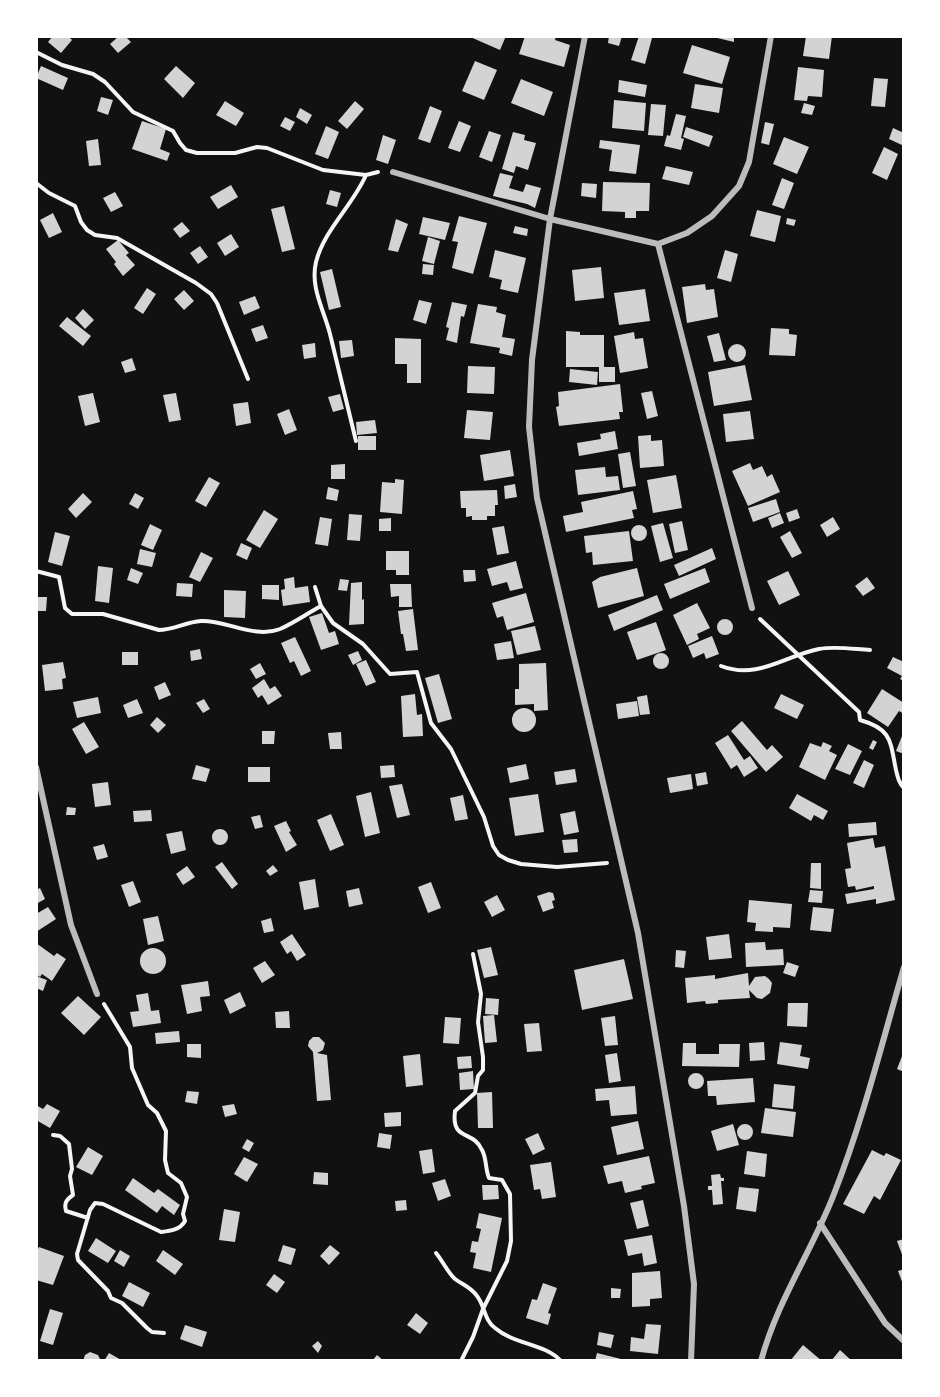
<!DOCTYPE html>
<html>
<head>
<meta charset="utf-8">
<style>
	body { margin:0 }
	#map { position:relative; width:940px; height:1397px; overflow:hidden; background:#111; font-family:"Work Sans",sans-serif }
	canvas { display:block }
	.frame { position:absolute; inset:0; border:38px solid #fff; pointer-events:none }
</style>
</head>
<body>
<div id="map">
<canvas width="940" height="1397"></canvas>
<div class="frame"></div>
</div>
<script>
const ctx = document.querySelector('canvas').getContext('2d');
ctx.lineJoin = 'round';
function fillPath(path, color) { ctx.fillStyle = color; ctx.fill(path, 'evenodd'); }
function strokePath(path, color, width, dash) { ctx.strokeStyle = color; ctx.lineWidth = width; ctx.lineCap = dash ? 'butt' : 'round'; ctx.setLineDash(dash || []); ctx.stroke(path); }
fillPath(new Path2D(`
	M53,36H68L72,40L61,53L48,42Z
	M119,36H125L131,42L118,53L110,44Z
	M468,36H506L500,50Z
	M525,36H556L555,40L570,45L564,67L519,54Z
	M609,36H622L619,46L608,43Z
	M639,36L652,38L645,64L631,60Z
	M709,36H734V42Z
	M806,36H832L829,59L803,56Z
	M692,45L730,57L722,84L683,73Z
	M475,61L497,70L484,100L462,91Z
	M41,66L68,78L63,90L36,78Z
	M176,66L195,83L183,98L164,79Z
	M798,67L824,70L822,97L808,96L807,101L794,100Z
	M874,78L888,79L885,107L871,106Z
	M521,79L553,92L544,116L511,103Z
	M619,80L647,85L645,97L618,92Z
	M695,84L723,88L719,113L691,108Z
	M101,97L113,100L108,115L97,111Z
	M614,100L646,103L644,131L612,128Z
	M225,101L244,113L236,126L216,115Z
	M355,101L364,109L347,129L338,121Z
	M804,103L815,106L812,115L801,113Z
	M651,104L666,105L663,136L648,135Z
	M430,106L442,111L430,143L418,139Z
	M300,108L312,115L307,124L296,117Z
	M676,114L686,116L681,138L684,139L681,150L664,146L667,135L670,136Z
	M285,117L295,122L290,131L280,126Z
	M142,121L166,129L160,149L170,153L167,161L132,149Z
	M459,121L471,126L460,152L448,148Z
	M765,122L774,124L769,145L761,143Z
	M326,126L339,132L328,159L315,154Z
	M686,127L713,136L709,147L683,137Z
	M893,128L904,133V146L889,139Z
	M489,131L501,135L492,162L479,157Z
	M513,132L525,135L524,140L536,143L528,170L516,166L514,173L502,169Z
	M383,135L396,140L388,164L376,160Z
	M784,137L809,147L797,174L773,164Z
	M98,139L101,165L89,166L86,141Z
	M600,140L640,145L636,174L609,171L612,150L599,148Z
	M884,147L898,154L887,180L872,173Z
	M666,166L693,172L689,185L662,179Z
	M500,173L513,176L509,188L523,192L526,184L541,188L535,208L527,204L493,196Z
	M782,178L794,183L784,209L772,205Z
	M603,182L650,183L649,211H636V218H625V212L602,211Z
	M582,183L597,184L596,198L581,196Z
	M231,185L238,197L218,209L210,197Z
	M330,190L341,193L337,207L326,204Z
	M115,192L123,206L111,212L103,198Z
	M284,206L295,249L282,252L271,209Z
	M757,210L781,216L775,242L750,236Z
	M53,213L62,232L49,238L40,220Z
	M459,216L487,223L473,274L452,268L458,242L452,241Z
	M423,217L450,223L445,240L419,234Z
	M787,218L796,220L794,226L786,224Z
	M396,219L408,224L398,252L388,250Z
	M182,222L190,231L180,238L173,229Z
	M515,226L528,229L527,236L513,233Z
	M231,234L239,247L225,256L217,243Z
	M428,237L440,241L434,264L422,261Z
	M118,240L129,253L126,255L135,265L123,276L114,264L116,262L106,249Z
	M200,246L208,257L198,264L190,253Z
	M495,250L526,258L518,293L500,289L502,280L489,277Z
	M725,250L738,254L731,282L717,278Z
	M423,264L434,265L433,275L422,274Z
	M601,267L604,298L575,301L572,270Z
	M332,269L341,307L329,310L320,272Z
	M705,284L706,290L714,289L718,317L687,323L682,287Z
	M147,288L156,294L143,314L134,308Z
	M645,289L650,321L619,325L614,293Z
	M184,290L194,301L184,310L174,299Z
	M255,296L260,308L244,315L239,302Z
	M419,300L432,303L426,324L413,320Z
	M452,302L467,305L464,317L461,316L457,343L446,340L449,328L446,327Z
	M478,304L497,307L496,312L506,315L502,337L515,339L512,356L499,353L500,348L470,343Z
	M83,309L94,320L85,329L75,318Z
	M67,317L91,336L83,346L59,326Z
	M263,325L268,338L256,342L251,329Z
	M771,328L789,329V334L797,335L795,356L769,355Z
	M566,331L580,332V335H604V367H615V382H599V367H566Z
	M634,332L635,339L643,338L648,368L620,373L614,336Z
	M719,333L726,360L714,362L707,336Z
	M395,338L421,339V383H407V364H395Z
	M352,340L354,356L341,358L339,341Z
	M315,343L316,357L304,359L302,345Z
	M728 353a9 9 0 1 1 18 0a9 9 0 1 1-18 0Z
	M132,358L136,370L125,373L121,362Z
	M745,365L752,400L714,406L708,372Z
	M468,366L495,367L494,394L467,393Z
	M570,369L598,372L597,385L569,382Z
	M620,384L623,412H619L620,419L559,426L556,407L559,406L558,392Z
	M652,391L658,416L647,419L641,393Z
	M93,393L100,422L85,426L78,396Z
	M176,393L181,420L169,422L163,395Z
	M340,394L344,409L333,412L328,397Z
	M248,402L251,423L236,426L233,404Z
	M289,409L297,430L285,435L277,414Z
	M467,410L493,412L490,440L464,438Z
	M750,411L754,439L726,442L723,414Z
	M375,420L377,433L357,435L356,422Z
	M615,431L618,449L579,456L577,443L601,439L600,434Z
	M651,435V441L662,440L664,466L640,468L638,436Z
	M358,436H376V450H358Z
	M510,450L514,476L484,481L480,455Z
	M630,452L636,486L623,488L618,454Z
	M750,463L753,470L762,466L767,477L772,474L780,492L748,506L732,471Z
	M345,464V479H331V465Z
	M605,467L606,477L618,476L620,490L578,495L575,470Z
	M676,475L682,508L653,513L647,480Z
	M209,477L220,483L206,507L195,501Z
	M395,479L404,480L402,514L380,512L382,482L395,483Z
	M515,484L517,497L505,499L504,486Z
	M328,487L339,490L337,501L326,499Z
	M497,490L498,505H495V516H487V520H472V516L466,517V508H461L460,491Z
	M633,491L637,509L632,510L634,518L566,532L563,516L583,512L581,502Z
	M83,493L92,502L76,518L68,509Z
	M135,493L144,498L138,509L129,504Z
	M776,499L780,512L753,522L748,508Z
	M797,509L800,518L789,522L786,513Z
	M264,510L278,519L260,548L246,540Z
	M780,513L784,523L772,528L768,518Z
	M349,514L362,515L360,541L347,540Z
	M320,517L332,519L328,546L315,544Z
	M833,517L840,529L827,537L820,525Z
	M391,518V531H379V519Z
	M682,521L688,550L675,553L669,524Z
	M663,523L673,558L660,562L651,526Z
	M150,524L162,530L153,550L141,545Z
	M631 533a8 8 0 1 1 16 0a8 8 0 1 1-16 0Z
	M504,526L509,553L497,555L492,528Z
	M629,531L633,561L593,565L592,552L586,553L584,536Z
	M790,531L802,553L792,558L780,537Z
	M55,532L70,536L62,566L48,562Z
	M241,543L252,548L247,560L236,555Z
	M712,548L716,559L679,576L674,565Z
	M140,549L156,553L152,567L137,564Z
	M386,551H409V575H396V570H386Z
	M201,552L213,558L200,582L189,577Z
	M516,561L523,588L510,591L507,582L492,586L487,569Z
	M98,566L113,568L109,603L95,601Z
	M131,568L143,573L138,584L127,580Z
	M637,568L644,596L598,608L592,582L600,577Z
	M705,568L710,582L670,599L664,584Z
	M463,570H475L476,581L464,582Z
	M788,571L800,595L779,605L767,581Z
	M294,577L295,588L308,586L310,602L283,606L281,590L285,589L284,579Z
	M867,577L875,588L863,596L855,586Z
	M340,579L349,580L347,591L338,590Z
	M362,582V600L364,599V624L349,625L351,583Z
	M177,583L193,584L192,597L176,596Z
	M390,584H411L412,607H399V596L391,597Z
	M262,585H279V600L262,599Z
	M224,590L246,591L245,618L224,617Z
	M526,593L534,622L507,630L503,616L497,618L492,603Z
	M657,595L663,610L614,631L608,615Z
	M36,597H47L46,611H36Z
	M697,603L710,628L697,634L699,639L687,645L673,615Z
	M413,609L418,650L406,651L403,634H401L398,611Z
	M322,613L329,633L335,631L339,644L321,650L309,617Z
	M717 627a8 8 0 1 1 16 0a8 8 0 1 1-16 0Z
	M656,622L666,650L637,660L627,632Z
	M535,626L541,650L517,655L511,631Z
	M712,636L719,654L706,659L704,653L693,658L688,646Z
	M295,637L311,671L301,676L294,661L290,663L281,643Z
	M511,641L514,658L497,660L494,644Z
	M200,649L202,659L191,661L190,651Z
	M358,651L362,660L353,665L348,655Z
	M122,652H138V665H122Z
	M653 661a8 8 0 1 1 16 0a8 8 0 1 1-16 0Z
	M893,657L904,662V681L900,679L902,676L887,668Z
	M366,660L376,682L366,686L356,664Z
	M63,662L66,678L62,679L63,689L45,691L42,665Z
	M260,663L266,674L256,679L250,669Z
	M546,663L548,710L534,711V704L515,705V689H519V664Z
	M439,674L452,719L438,723L425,678Z
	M264,679L270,689L275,686L282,696L268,705L262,695L258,698L252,688Z
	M165,682L171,695L159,700L154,687Z
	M882,689L904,703V714L899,711L888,727L867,713Z
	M415,694L417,715L422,714L423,736L403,737L401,696Z
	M781,694L804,705L797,719L774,708Z
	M647,695L650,714L640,715L637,697Z
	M98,697L101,713L77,718L73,702Z
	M137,699L143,713L128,718L123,705Z
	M204,699L210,709L203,713L196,703Z
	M637,701L639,716L618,719L616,704Z
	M512 720a12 12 0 1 1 24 0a12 12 0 1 1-24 0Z
	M157,717L166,725L158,733L150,725Z
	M742,721L767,750L772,745L783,757L766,772L731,731Z
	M84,722L99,747L86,754L72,729Z
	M262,731H275L274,744H262Z
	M904,731V754L896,751Z
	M341,732L342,749H330L328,733Z
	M728,735L744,760L750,756L758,768L744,777L737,765L731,769L715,743Z
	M873,740L877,742L873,750L869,748Z
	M823,742L832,746L829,751L837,755L825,780L799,767L810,743L821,747Z
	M848,744L862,751L850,775L835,769Z
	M864,760L874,765L864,788L853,783Z
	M526,764L529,779L510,783L507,768Z
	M196,765L210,769L206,782L192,779Z
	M394,765L395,777L381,778L380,766Z
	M248,767H270V782H248Z
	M575,769L577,782L556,785L554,772Z
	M706,772L708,784L697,786L695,774Z
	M691,774L693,789L670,793L667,778Z
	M108,782L111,805L95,807L92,784Z
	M402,784L410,815L397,818L389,786Z
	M371,792L380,833L365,837L356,796Z
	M538,794L544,832L515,836L509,798Z
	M797,794L828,811L823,820L814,815L811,821L789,808Z
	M463,795L468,819L455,821L450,798Z
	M67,807L76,808L75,815H66Z
	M151,810L152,821L134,822L133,811Z
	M575,811L579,832L564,835L560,814Z
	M331,814L344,845L330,851L317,820Z
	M260,815L263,827L255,829L251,817Z
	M286,821L291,831L289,832L297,845L286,852L274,826Z
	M876,822L877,835L849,837L848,824Z
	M212 837a8 8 0 1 1 16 0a8 8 0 1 1-16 0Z
	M182,831L186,850L171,854L166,834Z
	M873,838L875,848L885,846L895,900L876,904V899L847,904L845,894L874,889V886L856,890L855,886L848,887L845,869L851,868L847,843Z
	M577,839L578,852L564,853L562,840Z
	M104,844L108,857L97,860L93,847Z
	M222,862L238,884L232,889L215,867Z
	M811,863H821V889L810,888Z
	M273,865L278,871L270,876L266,871Z
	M187,866L195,877L183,885L176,874Z
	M315,879L319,907L304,910L299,882Z
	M133,881L141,902L129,907L121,885Z
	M431,882L441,908L428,913L418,887Z
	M40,888L45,899L36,904V890Z
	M359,888L363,904L349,907L346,891Z
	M810,890L823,891L822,903L808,902Z
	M549,892L553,893L555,900L552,901L554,908L543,912L537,896Z
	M497,895L505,910L492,917L484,902Z
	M749,900L792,904L790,928L773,927V932L755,931L756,923L747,922Z
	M48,907L56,919L36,932V914Z
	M813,907L834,909L831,932L810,930Z
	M158,916L164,941L148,945L143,919Z
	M271,918L274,931L264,933L261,921Z
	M292,934L306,955L297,961L291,951L287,954L280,942Z
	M729,934L732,958L709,960L706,937Z
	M765,942L766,950L783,949L784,965L746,967L745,943Z
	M36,943L54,956L57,953L66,959L52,981L42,974L40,977L36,974Z
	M491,947L498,975L484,978L477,950Z
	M140 961a13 13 0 1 1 26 0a13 13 0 1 1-26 0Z
	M676,950L686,951L684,968L675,967Z
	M624,959L633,999L582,1010L574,970Z
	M265,961L275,975L262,983L253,968Z
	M787,962L799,966L795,977L783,973Z
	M748,973L749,986L755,977L765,976L769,979L772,983L770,993L762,999L757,998L749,990L750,998L718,1000V1003L706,1004L705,1001L687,1003L685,978L715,975V979Z
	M36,976L47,980L43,991L36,988Z
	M208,981L210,996L200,997L202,1011L187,1014L181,985Z
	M240,992L246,1006L230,1014L224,1000Z
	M148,993L151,1011L159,1010L161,1023L133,1027L130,1012L139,1011L136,995Z
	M78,996L101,1017L84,1035L61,1013Z
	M486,998L499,999L498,1015L485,1014Z
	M788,1003H808L807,1027L787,1026Z
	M289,1011L290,1028H276L275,1012Z
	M494,1015L497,1042L485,1043L483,1016Z
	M615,1016L618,1045L605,1046L601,1018Z
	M445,1017L461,1018L459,1044L443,1043Z
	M539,1023L542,1051L527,1052L524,1024Z
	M179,1031L180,1042L156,1044L155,1033Z
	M313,1037H319L325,1043L323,1050L317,1053L327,1055L331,1100L317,1101L313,1052L308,1046L309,1041Z
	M764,1042L765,1060L750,1061L749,1043Z
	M780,1042L802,1045L800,1056L810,1058L808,1069L777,1064Z
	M683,1043H696V1054H719V1044H740L739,1067L682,1066Z
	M187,1044H201V1058L187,1057Z
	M904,1051V1072L897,1069Z
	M617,1053L621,1081L609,1083L605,1055Z
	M420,1054L423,1085L406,1087L403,1056Z
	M471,1056L472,1068L458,1069L457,1057Z
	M473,1071L474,1089L460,1090L459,1073Z
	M688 1081a8 8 0 1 1 16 0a8 8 0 1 1-16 0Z
	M753,1078L755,1102L717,1105L716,1096H708L707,1081Z
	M774,1084L795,1086L793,1109L772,1107Z
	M635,1086L637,1114L611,1116L609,1100L596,1101L595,1089Z
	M187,1091L199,1092L197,1104L185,1102Z
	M492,1092L493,1128H478L477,1093Z
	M47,1104L60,1111L50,1128L36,1120V1105L43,1109Z
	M234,1104L237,1114L225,1117L222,1106Z
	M765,1108L796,1112L793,1137L761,1133Z
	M401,1112V1126L385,1127L384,1113Z
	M638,1121L644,1149L617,1155L611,1127Z
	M737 1132a8 8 0 1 1 16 0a8 8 0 1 1-16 0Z
	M733,1124L739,1145L717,1151L711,1131Z
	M379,1133L392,1135L390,1149L377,1147Z
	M538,1133L545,1149L533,1155L525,1139Z
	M247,1139L254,1143L249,1152L242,1148Z
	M88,1147L103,1156L92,1175L76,1167Z
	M432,1149L435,1172L423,1174L419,1151Z
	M872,1150L884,1156L886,1153L901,1160L880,1200L874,1196L864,1214L843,1204Z
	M747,1151L767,1154L765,1177L744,1174Z
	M649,1156L655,1183L641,1186L642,1189L625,1193L622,1181L608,1184L603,1166Z
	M244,1157L258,1164L247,1182L234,1174Z
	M551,1162L556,1197L542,1199L540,1189L534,1190L530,1165Z
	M314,1172L328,1173V1185L313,1184Z
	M720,1174L721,1178H724V1181H721L723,1204L713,1205L712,1190H708V1186H712L711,1175Z
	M133,1178L154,1193L158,1189L180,1205L174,1215L162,1206L157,1213L125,1190Z
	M445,1179L451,1196L438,1201L432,1183Z
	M482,1185H498L499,1199L483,1200Z
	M739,1187L759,1189L756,1212L736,1209Z
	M406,1200L407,1210L396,1211L395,1201Z
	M643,1200L649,1226L637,1229L630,1203Z
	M224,1209L240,1212L235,1242L219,1240Z
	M479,1213L502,1218L491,1272L473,1268L476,1253L470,1252L472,1241L478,1242L481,1229L476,1228Z
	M652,1235L657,1263L644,1266L642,1253L628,1256L624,1240Z
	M96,1238L116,1251L108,1263L88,1251Z
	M904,1239V1260L897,1241Z
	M283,1245L296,1249L291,1265L278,1261Z
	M330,1245L340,1253L329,1265L320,1256Z
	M39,1247L64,1256L53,1285L36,1280V1253Z
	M120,1250L130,1256L124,1267L114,1261Z
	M163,1250L183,1264L175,1275L156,1261Z
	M904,1269V1287L898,1271Z
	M660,1271L662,1298L650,1299V1306L632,1307V1273Z
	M274,1274L285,1282L277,1293L266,1285Z
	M129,1282L150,1293L143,1307L122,1296Z
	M543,1283L557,1288L548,1313L551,1314L548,1325L526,1318L532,1299L537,1300Z
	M611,1288L621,1289L620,1298H611Z
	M50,1309L63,1313L53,1345L40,1341Z
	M416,1313L428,1323L420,1334L407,1325Z
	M646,1324L661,1325L658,1354L630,1351L631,1337L644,1339Z
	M185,1325L207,1332L202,1347L180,1339Z
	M599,1332L614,1335L611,1348L597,1345Z
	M318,1341L322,1346L318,1353L312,1346Z
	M803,1345L822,1361H790Z
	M840,1350L852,1361H831Z
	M90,1352L98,1355L101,1361H83L85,1355Z
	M109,1353L123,1361H104Z
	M597,1353L625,1360V1361H595Z
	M377,1355L384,1361H372Z`), '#d3d3d3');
strokePath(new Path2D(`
	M36,52L62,65L93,74L105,82L133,112L173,131L180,143L186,150L197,153H235L257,147L267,148L323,170L366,175L378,172
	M36,183L49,193L75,206L81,222L87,230L95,235L117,238L196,283L211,294L217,303L248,379
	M356,441C347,405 339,370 330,334C324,310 310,288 316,262C324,230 353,205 366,175
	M36,571L59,577L65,608L72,614H103L159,630C173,630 186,622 201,621C226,620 255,639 280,629C294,623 308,613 321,606
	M315,587L321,606L333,623L363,644L390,674L417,672L431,723L451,749L484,817L493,846L499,855L508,860L521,864L557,867L607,863
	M760,619L859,712L860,720C892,729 890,741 896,770C898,778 899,783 904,788
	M721,666C758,680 784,656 819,649C835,646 853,649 870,650
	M104,1004L130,1047L132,1068L148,1105L157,1113L166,1131L165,1160L168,1173L181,1183L187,1197L183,1214L185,1221C180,1230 170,1231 161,1232L103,1204L95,1203L90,1210L77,1254L78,1260L108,1291L111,1298L122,1303L147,1328L152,1332L164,1333
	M53,1135L60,1136L69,1144L72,1169L70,1176L73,1195C66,1200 64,1203 66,1211L88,1218
	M436,1253C442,1260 448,1273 455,1279C463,1285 471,1287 477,1296C485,1306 484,1320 495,1328C515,1345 544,1343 561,1361
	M461,1361L473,1337L483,1309L507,1261L511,1241L510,1194L502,1180L489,1178C485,1169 487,1159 482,1150C473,1129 451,1142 455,1111L475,1093L478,1076L483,1070V1057L478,1022L481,994L473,954`), '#f5f5f5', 4);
strokePath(new Path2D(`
	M585,36L550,219L532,360L529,427L537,498L638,933L684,1206L694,1284L691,1361
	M393,172L550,219L658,244L687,233L712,216L739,186L749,162L771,36
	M658,244L752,608
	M36,767L71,925L97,994
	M820,1223L885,1323L904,1341
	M761,1361C777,1301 812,1251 834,1194C863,1120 882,1043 904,967`), '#bcbcbc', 6);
</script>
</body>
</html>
